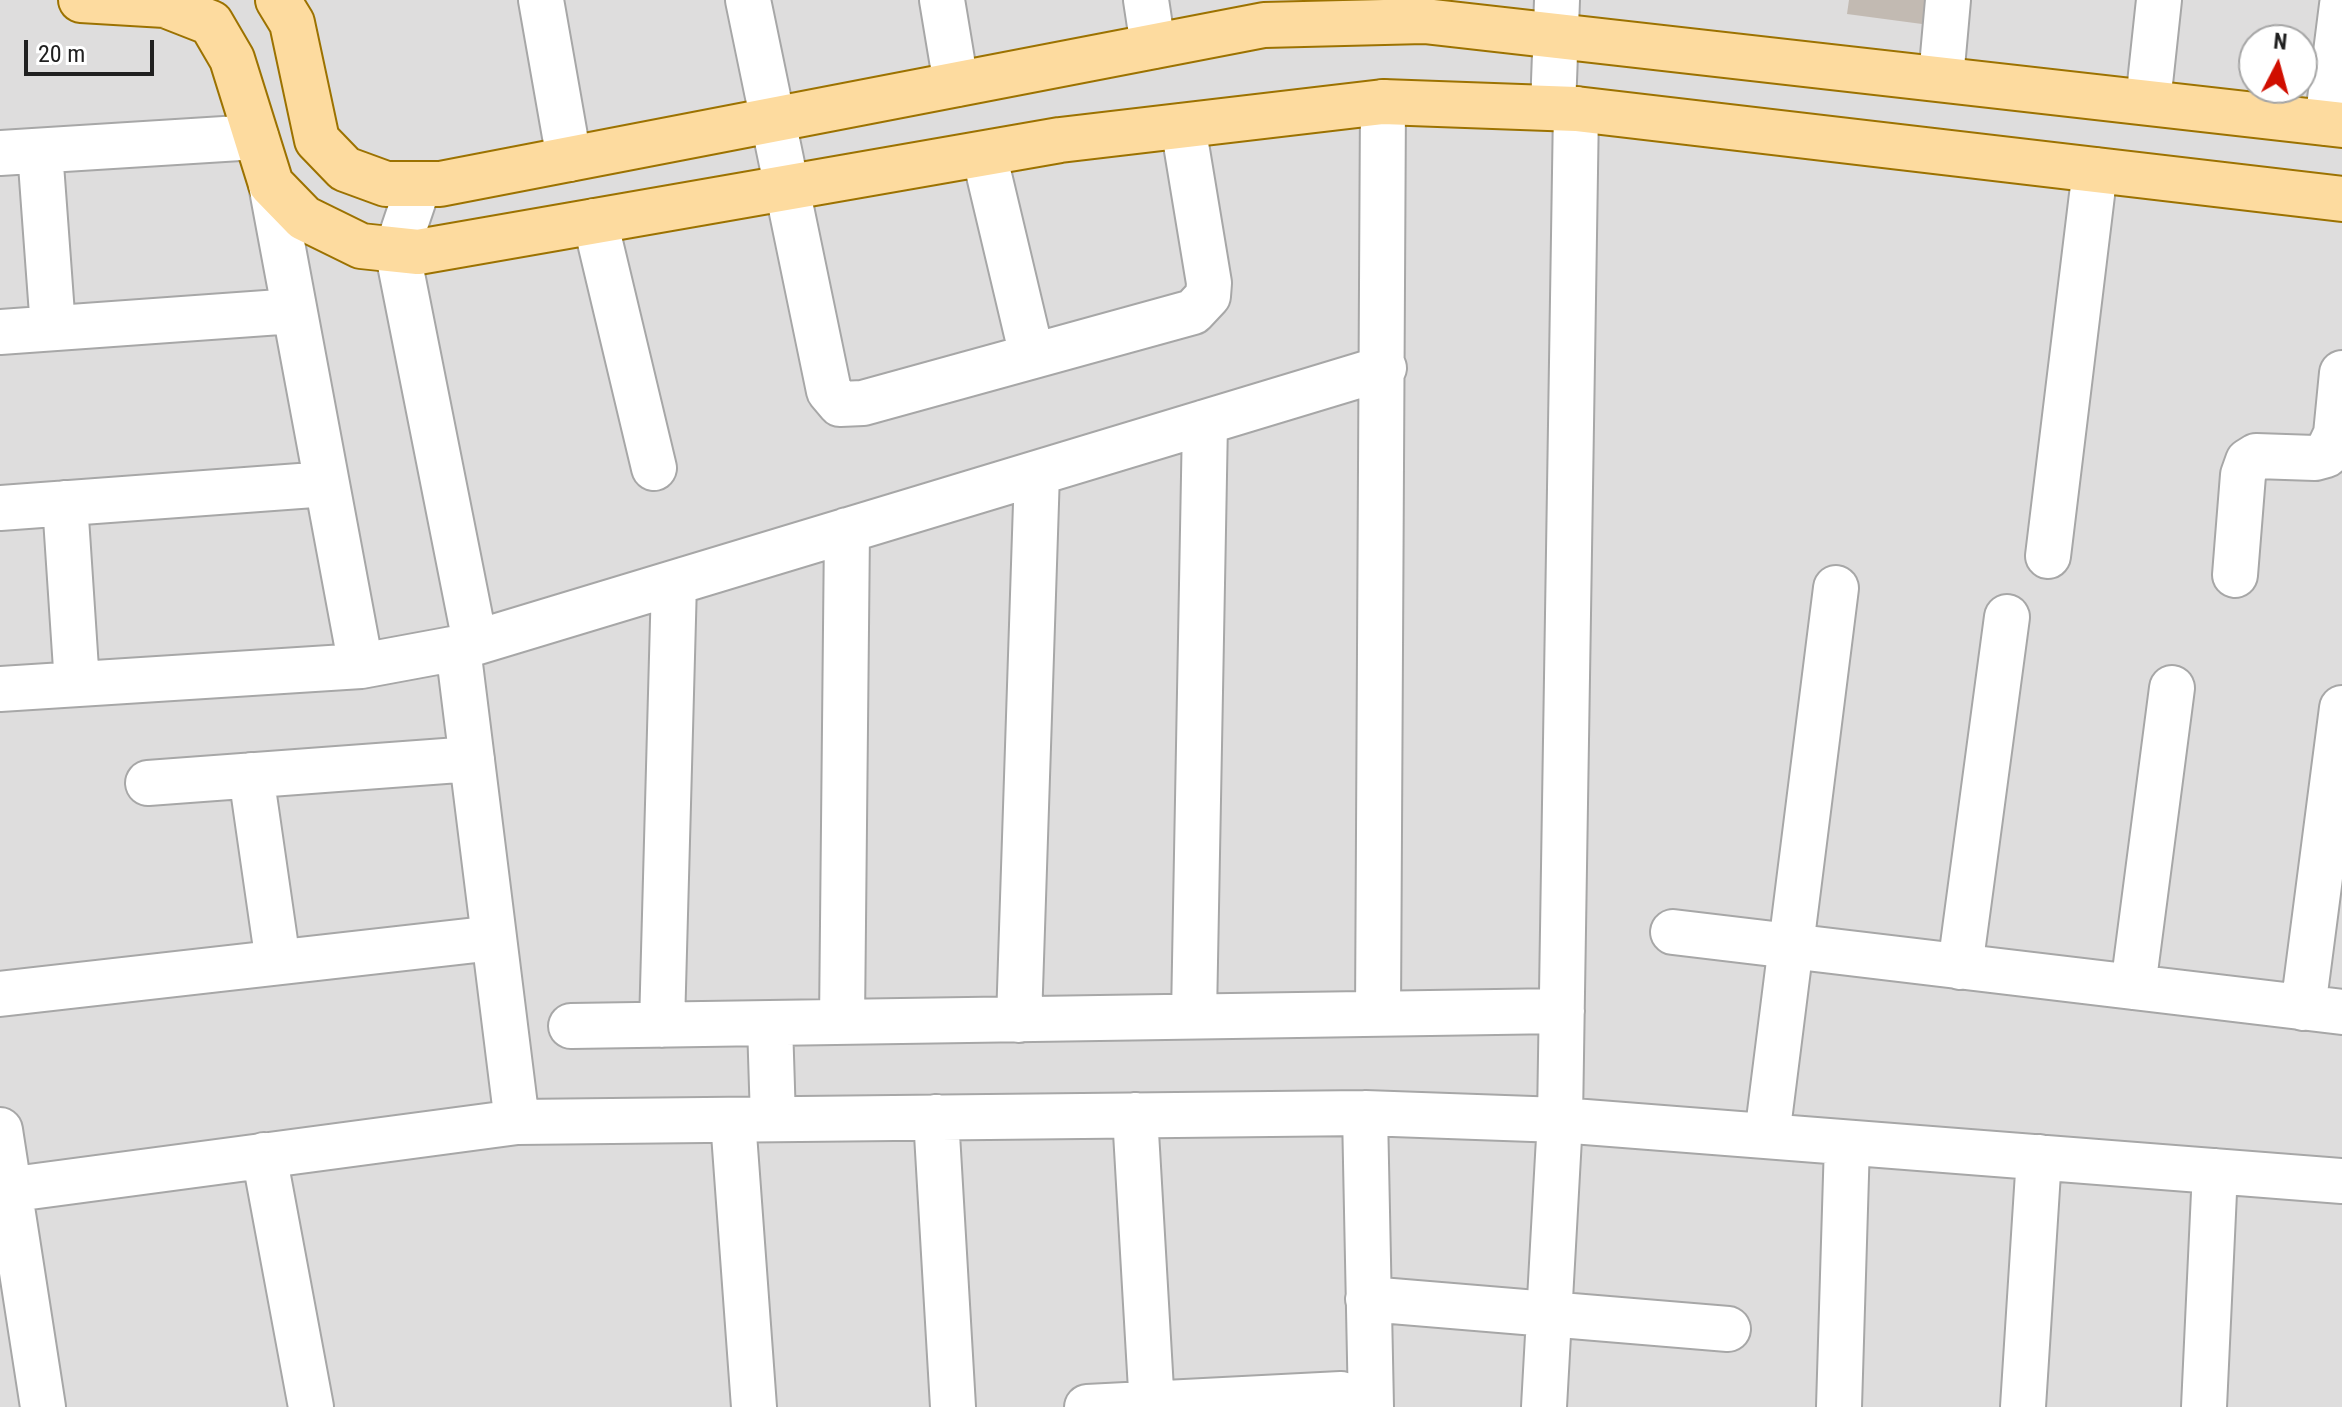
<!DOCTYPE html>
<html>
<head>
<meta charset="utf-8">
<style>
	body { margin:0 }
	#map { position:relative; width:2342px; height:1407px; overflow:hidden; background:#f1eee6; font-family:"Roboto Condensed",sans-serif }
	canvas { display:block }
	.north { position:absolute; left:2238px; top:24px; width:80px; height:80px; box-sizing:border-box; background:#fff; border:2px solid #a6a6a6; border-radius:50%; rotate:6deg; font-size:22px; font-weight:700; line-height:32px; text-align:center; color:#202020 }
	.north::after { content:''; display:block; margin:auto; width:28px; height:36px; background:#d00e00; clip-path:polygon(50% 0,100% 100%,50% 72%,0 100%) }
	.scale { position:absolute; left:24px; top:40px; width:130px; height:36px; box-sizing:border-box; border:4px solid #202020; border-top:0; padding-left:10px; font-size:24px; line-height:28px; white-space:nowrap; color:#202020; -webkit-text-stroke:6px #fff; paint-order:stroke }
</style>
</head>
<body>
<div id="map">
<canvas width="2342" height="1407"></canvas>
<div class="north">N</div>
<div class="scale">20 m</div>
</div>
<script>
const ctx = document.querySelector('canvas').getContext('2d');
ctx.lineJoin = 'round';
function fillPath(path, color) { ctx.fillStyle = color; ctx.fill(path, 'evenodd'); }
function strokePath(path, color, width, dash) { ctx.strokeStyle = color; ctx.lineWidth = width; ctx.lineCap = dash ? 'butt' : 'round'; ctx.setLineDash(dash || []); ctx.stroke(path); }
fillPath(new Path2D(`
	M0,0H2342V1407H0ZM2254,40H2302V88H2254Z`), '#dedddd');
fillPath(new Path2D(`
	M1849,0H1926L1922,24L1847,14Z`), '#c2bab2');
const minor = new Path2D(`
	M541,0L569,159
	M748,0L829,391L840,404L863,403L1193,312L1208,296L1209,283L1183,126
	M942,0L956,84
	M1146,0L1153,46
	M1941,78L1948,0
	M2148,102L2159,0
	M1553,108L1557,0
	M2327,123L2342,5
	M40,151L53,328
	M0,153L256,137
	M984,154L1032,356
	M271,184L361,666
	M419,184L397,249L475,642
	M595,221L654,468
	M0,332L294,311
	M65,503L77,684
	M0,508L327,484
	M2048,556L2095,170
	M2235,575L2243,475L2248,461L2256,456L2315,458L2326,455L2336,434L2342,373
	M458,648L517,1122
	M0,689L361,666L458,648L1384,368
	M251,775L278,962
	M148,783L472,759
	M1673,932L2342,1012
	M1960,967L2007,617
	M2133,987L2172,688
	M0,994L494,938
	M2303,1008L2342,708
	M1378,1013L1383,102
	M1194,1016L1205,422
	M1019,1020L1037,473
	M842,1022L847,530
	M770,1024L773,1119
	M662,1025L674,583
	M571,1026L1562,1011
	M1365,1113L1371,1407
	M1135,1115L1152,1407
	M936,1117L953,1407
	M733,1120L754,1407
	M0,1130L43,1407
	M1767,1136L1836,588
	M264,1155L311,1407
	M0,1191L517,1122L1365,1113L1560,1120L2342,1181
	M1368,1299L1728,1329
	M1087,1407L1341,1394
	M1544,1407L1560,1120L1576,109
	M1839,1407L1847,1143
	M2023,1407L2039,1157
	M2204,1407L2215,1171`);
const major = new Path2D(`
	M81,0L165,5L211,23L232,59L271,184L304,218L361,246L418,252L1060,140L1383,102L1576,109L2342,199
	M278,0L292,23L317,140L345,169L386,184H440L1264,25L1424,21L2342,125`);
strokePath(minor, '#a7a7a7', 48);
strokePath(major, '#9c7200', 48);
strokePath(minor, '#fff', 44);
strokePath(major, '#fddb9f', 44);
</script>
</body>
</html>
